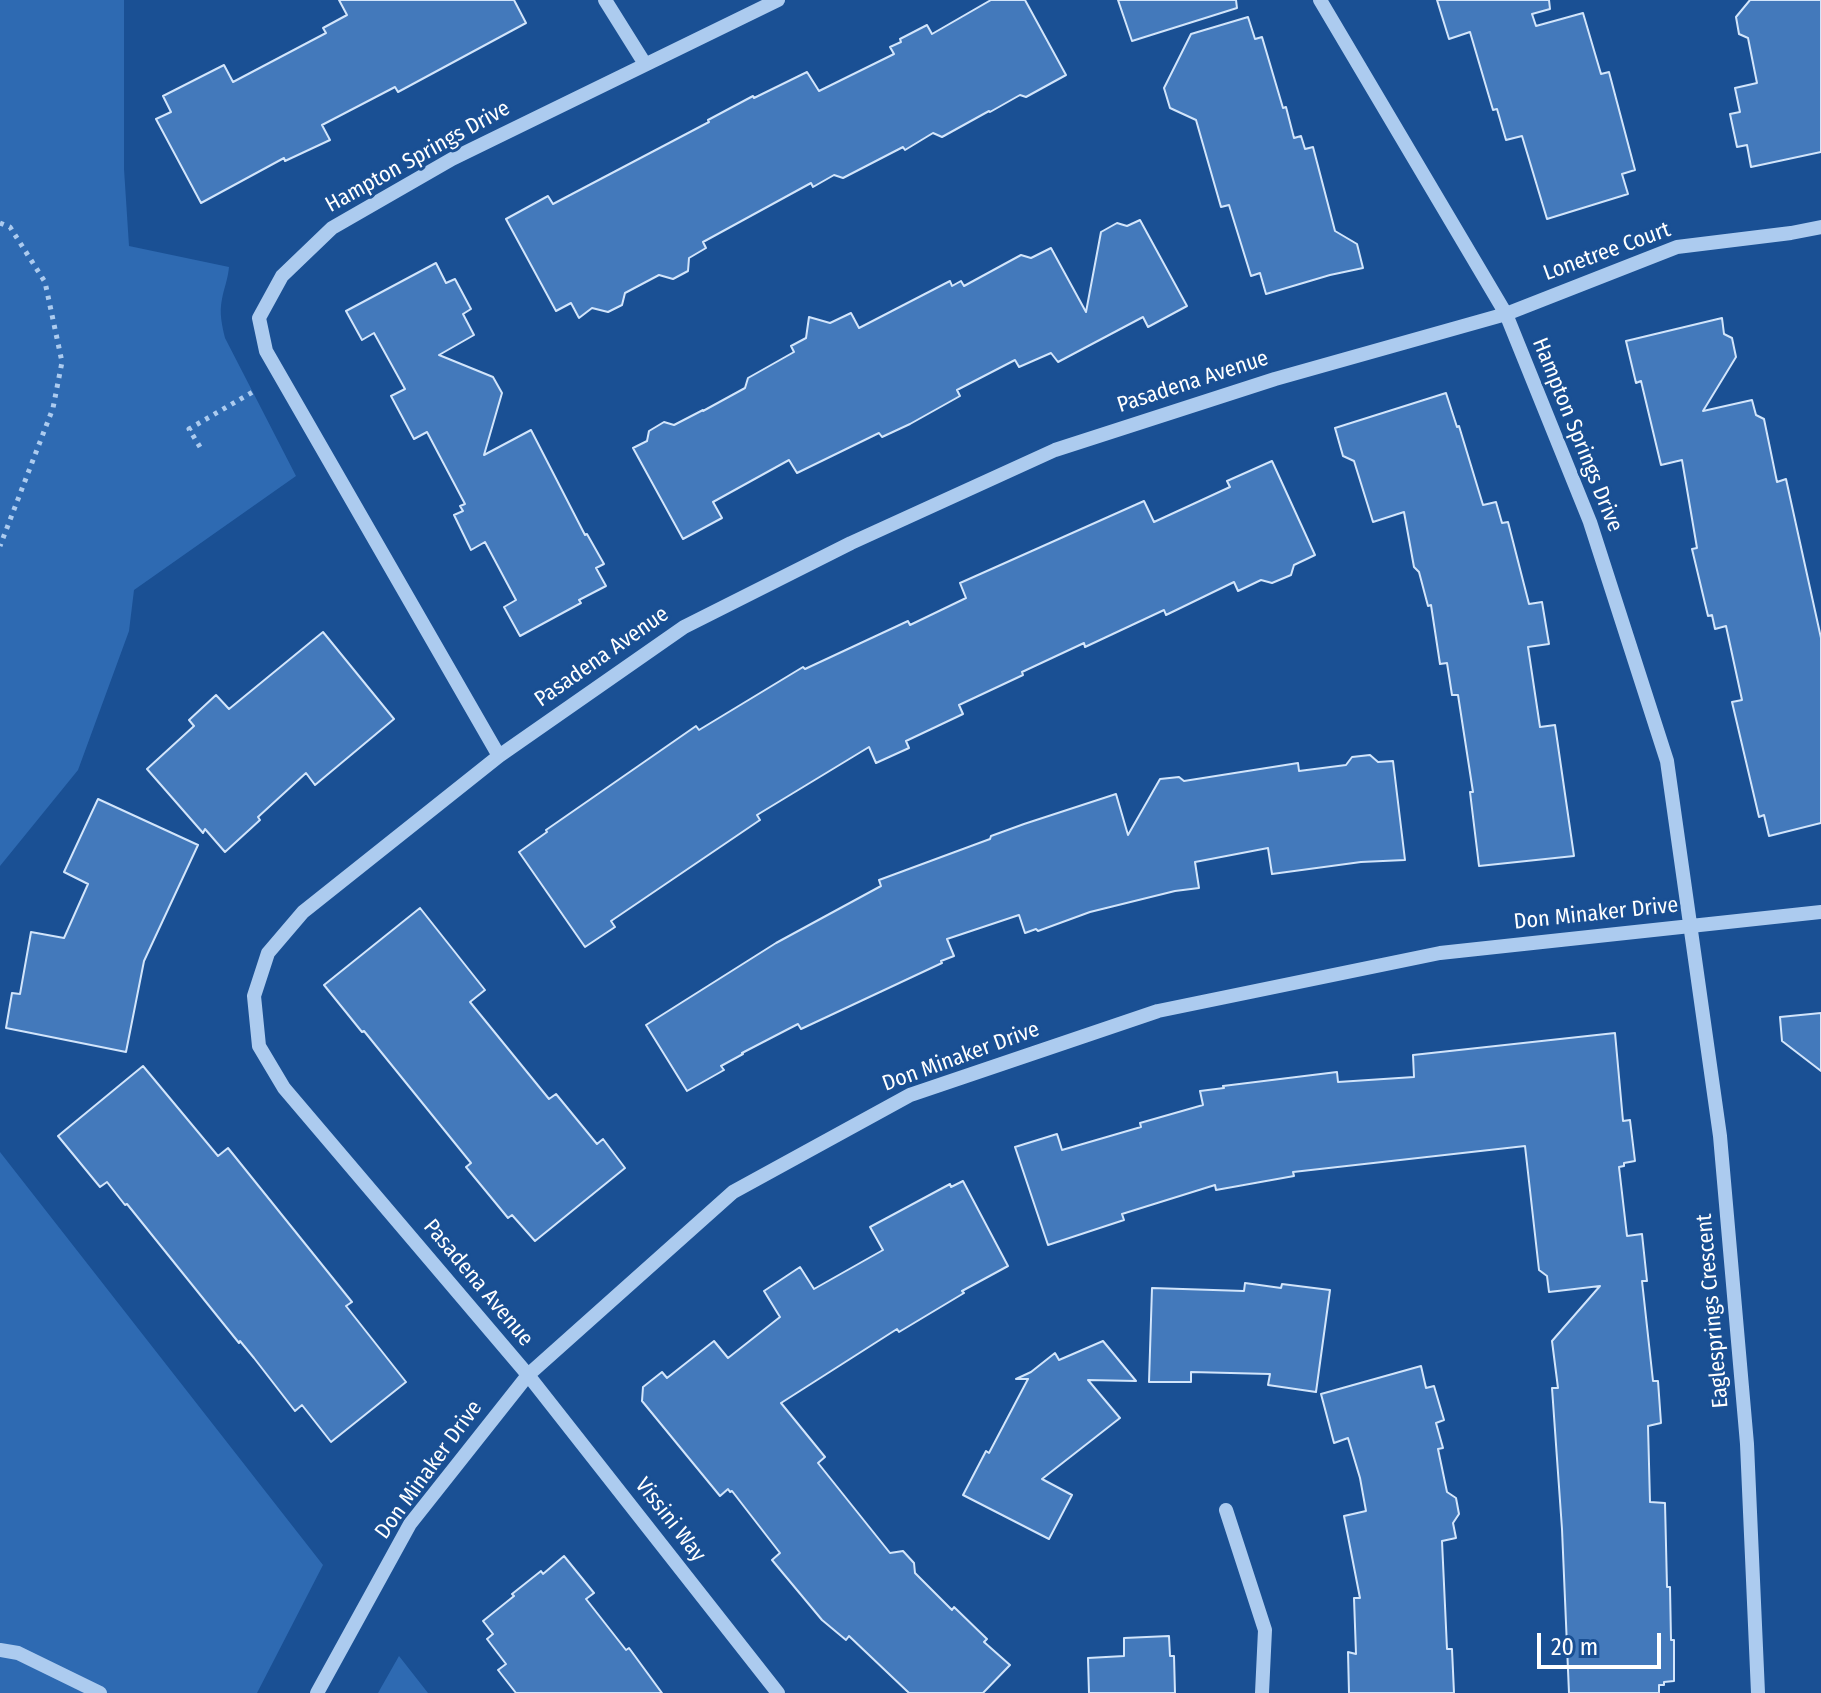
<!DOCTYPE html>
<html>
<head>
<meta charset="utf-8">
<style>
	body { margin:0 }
	#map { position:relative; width:1821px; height:1693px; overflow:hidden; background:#1a5094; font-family:"Fira Sans Condensed",sans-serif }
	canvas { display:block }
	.scale { position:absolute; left:1537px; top:1633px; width:124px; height:36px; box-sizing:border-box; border:4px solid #fff; border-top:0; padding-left:10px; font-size:24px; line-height:28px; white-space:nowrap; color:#fff; -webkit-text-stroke:6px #1a5094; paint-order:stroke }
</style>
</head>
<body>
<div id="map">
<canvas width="1821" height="1693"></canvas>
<div class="scale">20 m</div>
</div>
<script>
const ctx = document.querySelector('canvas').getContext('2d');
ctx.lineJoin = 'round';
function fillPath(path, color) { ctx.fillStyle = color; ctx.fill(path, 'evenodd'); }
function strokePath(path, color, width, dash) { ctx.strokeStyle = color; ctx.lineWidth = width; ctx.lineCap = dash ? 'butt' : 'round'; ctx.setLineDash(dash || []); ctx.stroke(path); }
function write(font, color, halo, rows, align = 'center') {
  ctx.font = font + ' "Fira Sans Condensed",sans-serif'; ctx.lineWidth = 6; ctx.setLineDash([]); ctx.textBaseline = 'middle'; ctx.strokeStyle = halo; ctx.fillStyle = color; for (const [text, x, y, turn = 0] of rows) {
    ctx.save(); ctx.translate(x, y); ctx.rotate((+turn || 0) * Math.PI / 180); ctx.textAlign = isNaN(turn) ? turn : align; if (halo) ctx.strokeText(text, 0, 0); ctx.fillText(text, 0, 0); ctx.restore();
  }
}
fillPath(new Path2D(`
	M0,0H124V169L129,246L229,267C228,279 224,288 222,299C219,313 222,325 225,338L296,476L134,590L129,631L78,770L0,866Z
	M0,1152L323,1565L257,1693H0Z
	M399,1656L428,1693H378Z`), '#2e6ab2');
const building = new Path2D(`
	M339,0H514L526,23L398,92L395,87L322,125L330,140L285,161L284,158L201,203L156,119L171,112L163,96L224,65L233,82L326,33L323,28L347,15Z
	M991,0H1025L1066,75L1026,97L1020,95L990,112L989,111L942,137L933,133L905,150L903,147L843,178L834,175L813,187L811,183L703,242L706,248L689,258L688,271L673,279L659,275L625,293L622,305L608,312L592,308L579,318L571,303L556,311L506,219L548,196L553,204L709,122L708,120L753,96L754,98L807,72L819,91L894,54L890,47L901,42L900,39L927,25L932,34Z
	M1118,0H1236L1237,8L1132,41Z
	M1437,0H1549L1550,9L1532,14L1536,26L1583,13L1601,74L1609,72L1635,170L1622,174L1628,194L1547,219L1522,136L1506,140L1497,109L1493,110L1470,32L1449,39Z
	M1750,0H1821V152L1751,167L1747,145L1737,147L1730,114L1740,112L1735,88L1757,83L1748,38L1739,34L1736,17Z
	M1248,17L1255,39L1262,37L1283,108L1286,107L1294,138L1301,136L1305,149L1313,147L1335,231L1357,244L1363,268L1330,275L1266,294L1260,273L1251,276L1229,205L1221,207L1196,120L1170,108L1164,88L1191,34Z
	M1140,220L1187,306L1148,327L1143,317L1058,362L1051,353L1019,367L1015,360L957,390L960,396L910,424L882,437L879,433L797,473L789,460L713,502L722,518L683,539L633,448L647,441L649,431L664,422L674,425L703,410V411L745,388L748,378L794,352L791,346L806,338L809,317L830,323L851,313L859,328L950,281L952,286L961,281L964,286L1021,255L1031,258L1051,248L1086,312L1101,232L1117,223L1127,226Z
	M436,263L446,283L455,279L471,309L463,314L474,335L439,355L493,377L502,393L484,455L531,430L585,535L587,534L604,564L596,568L606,586L579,600L581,603L520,636L504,607L516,600L485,542L471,550L454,515L463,511L460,506L465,504L427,432L414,439L391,396L405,389L374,333L362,340L346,311Z
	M1722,318L1724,334L1732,338L1736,357L1703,411L1752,400L1756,415L1764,419L1777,482L1786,479L1821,638V823L1769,836L1764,815L1759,817L1732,702L1742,700L1726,626L1715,629L1712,615L1708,616L1692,549L1697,548L1682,460L1661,465L1641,381L1636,383L1626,341Z
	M1446,393L1457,427L1459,426L1483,505L1496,502L1502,523L1508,522L1529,604L1542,602L1549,644L1528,647L1540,727L1555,725L1574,856L1479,866L1470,792H1473L1458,695H1452L1447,663L1440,664L1431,605L1428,606L1419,572L1414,567L1404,512L1373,522L1354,461L1343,456L1335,428Z
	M1272,461L1315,555L1294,565L1291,575L1272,583L1261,580L1238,591L1234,582L1166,615L1164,610L1085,647L1084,643L1022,672L1023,675L959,705L963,714L906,741L909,748L876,763L869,747L757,815L760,820L611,921L615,927L585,947L519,852L547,832L546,830L696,726L699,730L803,667L805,669L908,621L910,625L966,598L960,583L1144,501L1154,522L1230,487L1227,481Z
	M323,632L394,719L315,785L306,773L258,817L260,820L225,852L205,829L203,833L147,769L194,726L189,720L216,695L229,709Z
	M1370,755L1378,762L1393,761L1405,860L1361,862L1272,874L1268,848L1195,862L1199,888L1175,891L1090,912L1038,931L1036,929L1025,933L1019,915L947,939L954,956L941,961L942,963L801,1029L798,1024L742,1053L743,1054L721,1066L724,1070L687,1091L646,1025L776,943L881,886L879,880L990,839L991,836L1024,824L1116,794L1128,835L1160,779L1179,777L1184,781L1298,763L1299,771L1346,765L1352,757Z
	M98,799L198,845L144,961L126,1052L6,1028L12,993L20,994L31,932L64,938L88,884L64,872Z
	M420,908L485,990L470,1002L549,1099L556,1094L597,1144L603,1139L625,1168L535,1241L512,1215L508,1218L466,1167L471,1163L364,1031L362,1032L324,985Z
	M1821,1013V1071L1782,1041L1780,1017Z
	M1615,1033L1623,1121L1630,1120L1635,1161L1624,1163V1166L1619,1167L1627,1236L1642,1234L1647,1281H1642L1653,1381H1658L1661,1423L1648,1426L1650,1502L1665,1503L1667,1587H1670L1671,1640H1674V1681L1664,1682V1685H1659V1693H1569L1562,1529L1552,1388H1558L1552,1341L1600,1286L1549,1292L1547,1276L1539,1270L1525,1146L1293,1172L1294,1176L1216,1190L1215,1185L1122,1214L1124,1220L1048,1245L1015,1147L1057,1134L1062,1150L1141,1127L1140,1123L1203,1105L1200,1091L1224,1088L1223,1086L1337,1072L1338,1082L1414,1077L1413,1055Z
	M143,1066L218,1156L228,1148L352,1302L346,1306L406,1382L331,1442L302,1405L295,1411L254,1358L240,1341L239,1343L127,1204L125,1205L107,1182L100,1187L58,1136Z
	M963,1181L1008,1266L962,1291L964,1293L899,1332L897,1329L781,1403L825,1457L818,1463L890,1553L903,1551L914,1563L915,1573L952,1610L954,1607L987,1639L984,1642L1010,1665L983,1693H909L849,1636L846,1640L822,1620L772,1560L780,1553L732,1491L730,1492L728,1489L720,1496L642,1401L643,1387L662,1372L667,1378L714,1341L728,1358L780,1317L764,1291L800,1267L814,1289L883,1250L870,1227L950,1184L951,1187Z
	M1245,1283L1281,1288L1282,1284L1330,1290L1316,1392L1268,1385L1270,1374L1191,1372V1382H1149L1152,1288L1244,1291Z
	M1103,1341L1136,1381L1088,1380L1120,1418L1042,1479L1072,1495L1049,1539L963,1495L986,1451L989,1453L1028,1379H1016L1031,1372L1055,1353L1059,1360Z
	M1421,1366L1426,1388L1434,1386L1444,1420L1436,1423L1443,1448L1438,1449L1447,1492L1456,1498L1459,1514L1453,1523L1456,1538L1442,1541L1447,1649H1452L1454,1693H1349L1348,1652L1356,1654L1354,1598H1360L1344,1516L1366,1511L1360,1478L1348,1438L1334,1443L1321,1394Z
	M564,1556L594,1593L586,1599L626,1650L629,1648L662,1693H516L498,1670L506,1664L487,1639L493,1634L483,1621L514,1596L512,1594L541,1571L543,1574Z
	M1169,1636L1170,1656H1174L1175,1693H1089L1088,1658L1124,1656V1638Z`);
fillPath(building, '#4379bb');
strokePath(building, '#d2e5fb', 2);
strokePath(new Path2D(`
	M0,223L10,227L45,282L62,362L53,408L0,546
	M200,447L189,429L256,390`), '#accbef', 5, [4, 6]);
strokePath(new Path2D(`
	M605,0L645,64
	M1320,0L1506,314L1590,522L1667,761L1720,1136L1747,1444L1758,1693
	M499,756L266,351L259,318L282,276L332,228L452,159L778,0
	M1226,1510L1265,1630L1262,1693
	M0,1650L18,1653L100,1693
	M317,1693L410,1524L528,1375L733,1192L910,1095L1158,1011L1440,953L1821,912
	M778,1693L528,1375L284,1088L259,1046L254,996L268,953L303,912L499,756L684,627L851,543L1055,450L1275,379L1506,314L1677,247L1791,233L1821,227`), '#accbef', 14);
write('22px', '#fff', '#1a5094', [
	["Hampton Springs Drive",418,157,-29],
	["Lonetree Court",1607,252,-20],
	["Pasadena Avenue",1193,382,-18],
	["Hampton Springs Drive",1577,435,68],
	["Pasadena Avenue",602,657,-35],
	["Don Minaker Drive",1596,914,-6],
	["Don Minaker Drive",961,1057,-20],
	["Pasadena Avenue",478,1283,50],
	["Eaglesprings Crescent",1713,1311,-95],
	["Don Minaker Drive",429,1470,-54],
	["Vissini Way",670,1520,52]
]);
</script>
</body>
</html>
